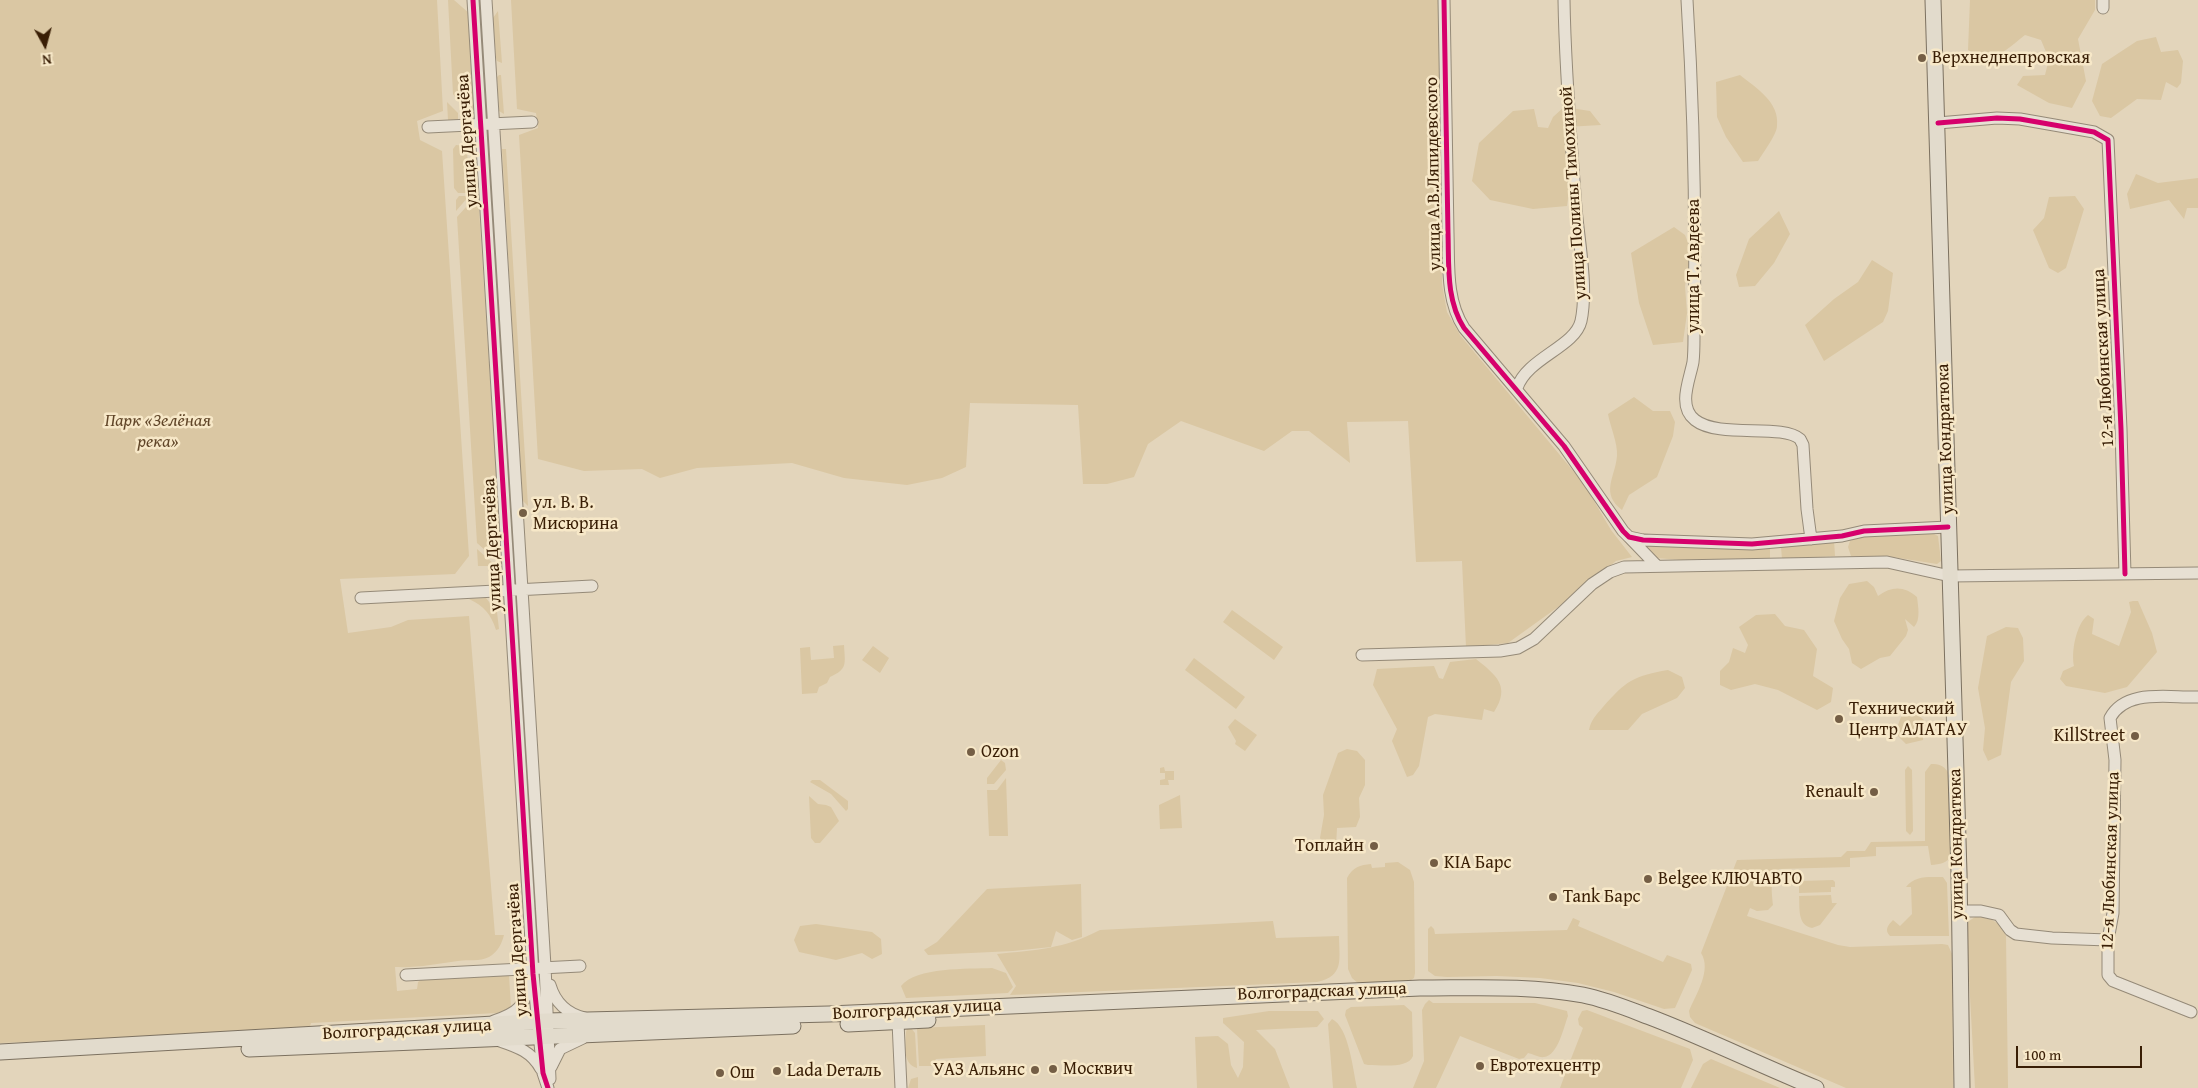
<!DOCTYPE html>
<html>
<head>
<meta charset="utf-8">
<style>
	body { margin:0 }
	#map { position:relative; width:2198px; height:1088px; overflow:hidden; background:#e3d5bb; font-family:"Gentium Book Plus",serif }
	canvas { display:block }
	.north { position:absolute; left:20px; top:20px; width:50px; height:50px; -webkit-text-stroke:4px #f7e8c8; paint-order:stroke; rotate:173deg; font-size:14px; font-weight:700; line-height:20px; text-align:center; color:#391e05 }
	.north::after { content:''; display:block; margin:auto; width:18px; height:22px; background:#391e05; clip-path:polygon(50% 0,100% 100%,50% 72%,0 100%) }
	.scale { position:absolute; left:2016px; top:1046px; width:126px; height:22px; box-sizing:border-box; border:2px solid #391e05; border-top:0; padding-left:6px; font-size:15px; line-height:18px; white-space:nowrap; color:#391e05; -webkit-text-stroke:4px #f7e8c8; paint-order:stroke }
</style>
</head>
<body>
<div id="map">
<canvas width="2198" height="1088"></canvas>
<div class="north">N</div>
<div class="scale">100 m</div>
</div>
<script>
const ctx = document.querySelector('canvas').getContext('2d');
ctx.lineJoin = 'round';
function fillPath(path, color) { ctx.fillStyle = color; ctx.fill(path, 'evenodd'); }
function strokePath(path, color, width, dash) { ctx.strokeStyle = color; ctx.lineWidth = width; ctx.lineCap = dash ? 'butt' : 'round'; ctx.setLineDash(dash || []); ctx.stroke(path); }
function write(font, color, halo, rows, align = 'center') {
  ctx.font = font + ' "Gentium Book Plus",serif'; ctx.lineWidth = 5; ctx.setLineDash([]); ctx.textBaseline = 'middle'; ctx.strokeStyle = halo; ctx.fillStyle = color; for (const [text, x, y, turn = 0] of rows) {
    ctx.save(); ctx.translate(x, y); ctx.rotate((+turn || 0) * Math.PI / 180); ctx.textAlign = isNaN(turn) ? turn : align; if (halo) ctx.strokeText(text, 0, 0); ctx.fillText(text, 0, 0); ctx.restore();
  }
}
fillPath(new Path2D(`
	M0,0H437L443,111L417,121L420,140L442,151L469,556L455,574L340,579L348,633L391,627L408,620L469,616L495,935H504C502,943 498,952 489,957C479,962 469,959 458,961C437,964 417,968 395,967L397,991L417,989L418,982L422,979L509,975L511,1008L497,1013L311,1023L309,1030L0,1043Z
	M448,0H454L470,14L475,115L470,119H466V110L453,94Z
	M511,0H1438L1442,110V284L1447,312L1460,335L1584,484L1611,530L1632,557L1616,561L1558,607L1508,643L1466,647L1462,561L1416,562L1408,421L1347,422L1350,463L1309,431H1292L1264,451L1181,421L1148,444L1134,477L1107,484H1083L1078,405L970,403L966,467L942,478L907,485L844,478L792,463L697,468L660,478L642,469L584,471L538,459L519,135L538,128L536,113L517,109Z
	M1970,0H2095V10L2078,39L2086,81L2072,108L2049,103L2017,85L2023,76L2045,75L2049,59L2041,40L2025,35C2007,49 1990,68 1968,50Z
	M498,11L502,63L497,61L496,58L493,18Z
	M2156,37L2161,52L2178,50L2183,61L2181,83L2177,88L2166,82L2161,100L2137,99L2111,118L2100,116L2092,101L2102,64L2137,41Z
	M499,75H501L504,114L499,111L497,77Z
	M1740,75C1756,88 1780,102 1777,126C1777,134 1763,153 1758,161L1743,162L1726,137L1717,117L1716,82Z
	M447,102L458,113V120H448Z
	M1564,107L1590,111L1601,125L1566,127L1569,192L1567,206L1533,209L1490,200L1472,181L1479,143L1513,111L1534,109L1538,127L1548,128L1553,117Z
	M456,145L466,146L467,149L469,189L467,193H458L454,188L453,149Z
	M502,149H506L528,506L522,500Z
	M2136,174L2158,183L2198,178V208H2187L2184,219L2169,200L2130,209L2127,194Z
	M459,196H469L456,211V200Z
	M476,196L479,209L502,565L477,543L457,217Z
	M2075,196L2084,209L2066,268L2058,273L2049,268L2033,230L2044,218L2049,197Z
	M1779,211L1790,234L1774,263L1755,286L1739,287L1736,275L1749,239Z
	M1674,227L1685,235L1691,251L1685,286L1687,313L1683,342L1653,345L1639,303L1631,253Z
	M1872,260L1893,273L1888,311L1883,322L1824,361L1805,325L1834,299L1858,282Z
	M1634,397L1653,411H1670L1675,422L1673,436L1657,477L1629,495L1622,510C1600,493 1615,478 1617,456C1618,443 1610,426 1608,414Z
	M1928,531L1938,536L1941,561L1937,564L1886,556H1851L1848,547L1850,541L1863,535Z
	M1834,540L1835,556L1782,559L1781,547Z
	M1641,543L1770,547V558L1681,560L1656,558Z
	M477,549L496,566H478Z
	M1867,581L1874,587L1878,596C1892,586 1904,586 1917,597C1918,606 1921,620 1914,627L1905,619L1908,630L1906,636L1890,656L1880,658L1861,669L1852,663L1849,649L1842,639L1834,621L1840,598L1849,584Z
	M486,598L497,612L499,629L496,630C491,614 484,606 469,599Z
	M2133,601H2138L2152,633L2157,652L2127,687L2105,693L2066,686L2060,679L2063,671L2074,666C2071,652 2076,624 2088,615L2094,619L2092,634L2119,646L2131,612L2129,602Z
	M1232,610L1283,647L1274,660L1223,622Z
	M1775,614L1785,626L1804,630L1817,649L1813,676L1833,688L1831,702L1817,710L1778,690L1755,684L1731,690L1720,685V671L1729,662L1733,648L1745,653L1748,645L1739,627L1756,615Z
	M2006,627L2018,628L2023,638L2024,661L2011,682L2001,755L1988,761L1983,750L1985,728L1978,688L1987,636Z
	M844,645C845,664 848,669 830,677L827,683L819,687L817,693L802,694L800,648L810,647L811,660L834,658L833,646Z
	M873,646L889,658L880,673L862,660Z
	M1194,658L1245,697L1236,709L1185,670Z
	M1476,659C1496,675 1511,686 1494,712L1484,709L1482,720L1435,714L1428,717L1419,766L1413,775L1407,777L1392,741L1397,729L1373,685L1377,669L1434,666L1439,678L1443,679L1450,662Z
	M1668,670L1682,677L1685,688L1677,698L1642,714L1628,730H1589C1591,720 1596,715 1603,707C1626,681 1633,676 1668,670Z
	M1913,711L1924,720L1923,740L1906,744L1895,733L1901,717Z
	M1235,719L1257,735L1245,751L1235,744L1236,741L1228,727Z
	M1347,749L1357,751L1365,760V785L1359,798L1360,817L1356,827L1337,828L1336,846H1325L1320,838L1324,815L1323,795L1338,753Z
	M1001,760L1005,763L1006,770L994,784H987V778Z
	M1931,764C1939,764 1943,765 1948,772L1951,855C1947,864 1940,864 1931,865L1928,846L1876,847V856L1850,858V867L1779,869C1769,878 1772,893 1773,905L1768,910L1757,911L1750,908L1747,916L1838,945L1850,947L1942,944L1948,945L1952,954L1953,1088H1846L1695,1023L1690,1017L1689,1011C1696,994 1712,970 1701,953L1737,860L1841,857L1847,851H1865L1871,842L1925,841V772Z
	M1908,766L1912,770L1913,831L1910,835L1906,831L1905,770Z
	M1164,767L1165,771H1174V780H1168L1169,785H1160V780L1165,779V773H1160V768Z
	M1006,778L1008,836H989L987,790H997Z
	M812,780H820L848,801V809L846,811L831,794L810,782Z
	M1180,795L1182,828L1160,829L1159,805Z
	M809,796L818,804L826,805L831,807L839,821L820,843H815L811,838Z
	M1398,862L1410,870L1414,882L1415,973L1414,978L1408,982L1359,984L1352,978L1348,969L1347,878C1353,867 1360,865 1371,864L1372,868L1385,867V863Z
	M1943,877L1947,883L1949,936H1890C1884,930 1888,925 1893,920L1900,926L1912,914L1911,887H1906C1915,875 1929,877 1943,877Z
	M1833,880L1835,882V887H1831V892L1799,893V884L1802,881Z
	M1081,884L1082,937L1072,940L1056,931L1051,947L1013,951L928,955L924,950L937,942L987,889Z
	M1831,895L1832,903H1837L1820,925L1812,928C1797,925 1800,908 1799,896Z
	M1975,917C1989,916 2001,922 2006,936L2008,1088H1975L1966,923Z
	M1573,918L1580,921L1578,926L1663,962L1667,955L1691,964L1692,970L1675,1008L1664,1009L1614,992L1578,983L1540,978L1497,976L1447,977L1435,976L1428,971V929L1431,926L1434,929L1435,934L1567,930Z
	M1273,921L1276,938L1339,936C1339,959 1345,976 1317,982L1010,995L1016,986L997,954C1036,950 1064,949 1100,930Z
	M816,924L872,932L881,939L882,954L872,959L862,953L836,960L799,952L794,940L800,926Z
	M992,968L1006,973L1013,987L1008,993L906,998L901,986C916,967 968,969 992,968Z
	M1429,1000L1433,1003H1535L1567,1011L1568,1016C1564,1026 1558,1056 1544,1057C1540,1058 1533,1054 1528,1053L1524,1058L1519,1059L1460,1036L1436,1088H1413L1424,1061L1422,1010L1425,1004Z
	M1404,1005L1412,1012L1413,1056C1408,1069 1381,1065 1368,1065L1364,1064L1345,1015L1346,1010L1351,1007Z
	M1587,1010L1690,1049L1693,1060L1681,1088H1560L1567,1069L1566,1066L1569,1064L1583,1028L1579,1025L1578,1019L1582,1011Z
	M1269,1011H1318L1324,1019L1317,1027L1256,1030L1275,1049L1290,1088H1197L1195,1037L1218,1036L1228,1044L1231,1065L1238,1078L1243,1067L1244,1042L1223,1023V1018Z
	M1332,1019C1349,1027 1353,1071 1357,1088H1333L1328,1024Z
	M985,1025L986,1056L936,1059L932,1066H919L917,1028Z
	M911,1028L915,1033L917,1068C902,1064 906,1045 906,1032L907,1029Z
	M1711,1059L1780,1088H1691L1703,1064Z
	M918,1077V1088H908L911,1079Z`), '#dac7a3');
const minor = new Path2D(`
	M473,0L533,974L543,1073L548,1088
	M486,0L545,966L550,1079
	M1444,0L1448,233C1449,266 1446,300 1464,328L1564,446L1623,531L1629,537L1643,540L1752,544L1842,536L1864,531L1948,527
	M1687,0C1694,112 1696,224 1694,336C1694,345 1694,354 1693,362C1690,379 1677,406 1695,420C1719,439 1782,423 1800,439L1803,445L1807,509L1811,539
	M2103,8V0
	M1938,123L1997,118L2020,119L2094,132L2108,140L2121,429L2125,574
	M428,127L532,122
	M1517,388C1527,358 1575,347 1581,321C1588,288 1579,243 1576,208C1571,139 1565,70 1564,0
	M1629,537L1656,565
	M361,598L592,586
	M1362,655L1500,651L1518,648L1534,639L1592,584L1610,572L1624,567L1887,562L1950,576L2198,573
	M1959,911H1981L1999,915L2010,930L2016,934L2052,938L2108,940
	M406,975L580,966
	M550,985C555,1002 567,1014 585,1018
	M2191,1012L2113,981L2108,975V940L2113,913L2115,760L2110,718C2126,688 2169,698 2198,697
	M494,1021C520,1012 523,1007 531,981
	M898,1022L901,1088
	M500,1041C518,1047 532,1052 541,1069
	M551,1067L560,1049L583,1038`);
const major = new Path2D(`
	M1933,0L1959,873L1962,1088
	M848,1024L928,1020
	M249,1049L793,1026
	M0,1052L547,1021L829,1014L1420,988C1474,988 1529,985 1583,995C1608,1000 1631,1010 1655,1019C1709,1040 1762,1066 1816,1088`);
strokePath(minor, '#958a78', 13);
strokePath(major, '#7c7160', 17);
strokePath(minor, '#e7e0d3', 11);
strokePath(major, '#e2dbcc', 15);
strokePath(new Path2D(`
	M473,0L533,974L543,1073L548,1088
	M1444,0L1448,233C1449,266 1446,300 1464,328L1564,446L1623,531L1629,537L1643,540L1752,544L1842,536L1864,531L1948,527
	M1938,123L1997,118L2020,119L2094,132L2108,140L2121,429L2125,574`), '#d6006c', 5);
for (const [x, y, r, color] of [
	[1922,58,5,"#745e45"],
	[523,513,5,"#745e45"],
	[1839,719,5,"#745e45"],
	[2135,736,5,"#745e45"],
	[971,752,5,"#745e45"],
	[1874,792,5,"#745e45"],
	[1374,846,5,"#745e45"],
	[1434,863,5,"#745e45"],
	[1648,879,5,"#745e45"],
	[1553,897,5,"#745e45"],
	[1480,1066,5,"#745e45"],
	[1053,1069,5,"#745e45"],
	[1035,1070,5,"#745e45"],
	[777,1071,5,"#745e45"],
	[720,1073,5,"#745e45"]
]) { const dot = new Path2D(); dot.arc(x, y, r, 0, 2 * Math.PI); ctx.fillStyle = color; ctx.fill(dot); strokePath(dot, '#f7e8c8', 2); }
write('18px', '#391e05', '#f7e8c8', [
	["Верхнеднепровская",1932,58],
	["ул. В. В.",533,503],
	["Мисюрина",533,524],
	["Технический",1849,709],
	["Центр АЛАТАУ",1849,730],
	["KillStreet",2125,736,"right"],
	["Ozon",981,752],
	["Renault",1864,792,"right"],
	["Топлайн",1364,846,"right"],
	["KIA Барс",1444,863],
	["Belgee КЛЮЧАВТО",1658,879],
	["Tank Барс",1563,897],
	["Евротехцентр",1490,1066],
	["Москвич",1063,1069],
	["УАЗ Альянс",1025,1070,"right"],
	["Lada Dеталь",787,1071],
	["Ош",730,1073]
], 'left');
write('18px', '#391e05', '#f7e8c8', [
	["улица Дергачёва",468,141,-94],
	["улица А.В.Ляпидевского",1434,174,-91],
	["улица Полины Тимохиной",1574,193,-94],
	["улица Т. Авдеева",1694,266,-90],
	["12-я Любинская улица",2104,358,-93],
	["улица Кондратюка",1946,439,-92],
	["улица Дергачёва",493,545,-93],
	["улица Кондратюка",1957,844,-91],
	["12-я Любинская улица",2111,861,-88],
	["улица Дергачёва",518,950,-94],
	["Волгоградская улица",1322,992,-2],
	["Волгоградская улица",917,1010,-3],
	["Волгоградская улица",407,1030,-3]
]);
write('italic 18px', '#604528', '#f7e8c8', [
	["Парк «Зелёная",158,421],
	["река»",158,442]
]);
</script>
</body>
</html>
